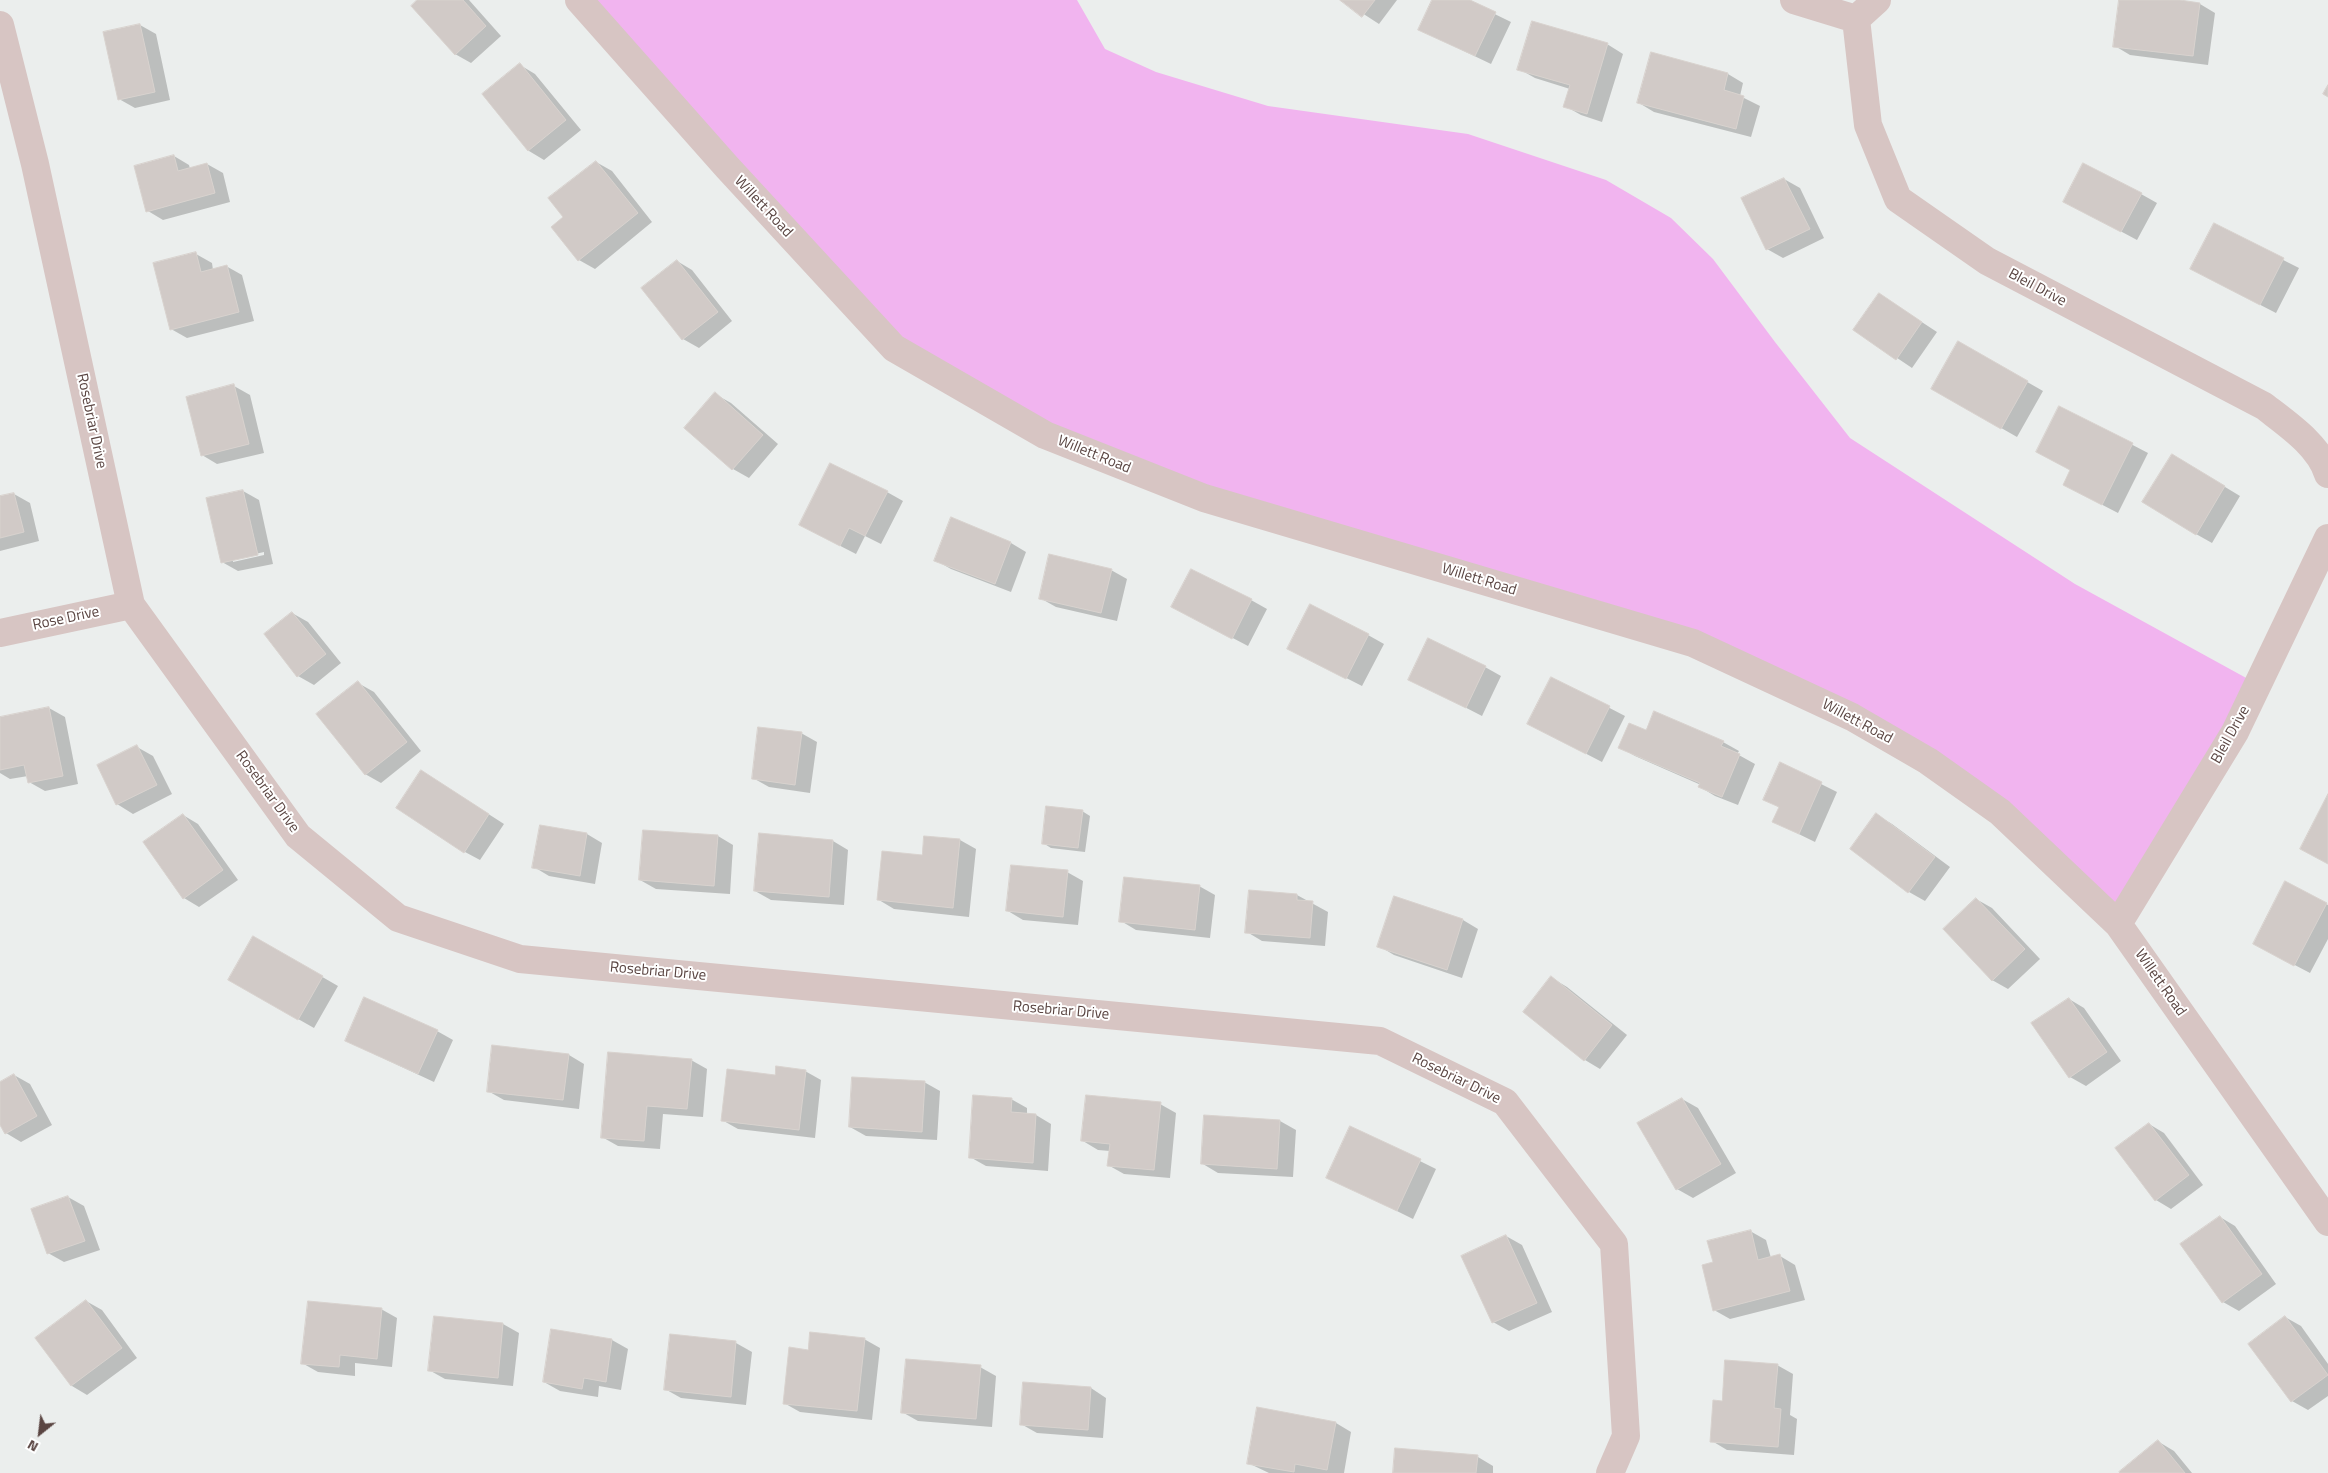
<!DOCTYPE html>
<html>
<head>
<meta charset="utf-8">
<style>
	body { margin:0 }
	#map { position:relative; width:2328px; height:1473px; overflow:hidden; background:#ebeeed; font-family:"Titillium Web",sans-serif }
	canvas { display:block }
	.north { position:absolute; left:15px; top:1408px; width:50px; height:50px; -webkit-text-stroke:4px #fff; paint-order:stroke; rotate:209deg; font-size:14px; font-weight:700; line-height:20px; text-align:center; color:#5a4542 }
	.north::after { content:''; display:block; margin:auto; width:18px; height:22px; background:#5a4542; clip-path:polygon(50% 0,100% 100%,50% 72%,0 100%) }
</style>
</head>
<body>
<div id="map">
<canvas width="2328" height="1473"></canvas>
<div class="north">N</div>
</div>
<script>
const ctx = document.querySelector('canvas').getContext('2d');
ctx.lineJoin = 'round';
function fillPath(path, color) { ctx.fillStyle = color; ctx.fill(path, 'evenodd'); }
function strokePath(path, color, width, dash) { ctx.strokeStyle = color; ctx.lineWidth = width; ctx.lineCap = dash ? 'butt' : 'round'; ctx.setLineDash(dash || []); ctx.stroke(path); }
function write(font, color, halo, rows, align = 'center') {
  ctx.font = font + ' "Titillium Web",sans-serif'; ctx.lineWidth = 4; ctx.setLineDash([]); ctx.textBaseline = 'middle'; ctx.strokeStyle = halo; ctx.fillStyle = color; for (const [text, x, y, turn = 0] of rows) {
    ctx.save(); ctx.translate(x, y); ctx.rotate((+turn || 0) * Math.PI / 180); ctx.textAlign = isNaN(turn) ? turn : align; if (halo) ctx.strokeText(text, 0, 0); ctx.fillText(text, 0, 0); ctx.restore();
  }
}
fillPath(new Path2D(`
	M579,0H1077L1105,49L1156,72L1268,106L1468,134L1606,180L1671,218L1713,259L1775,342L1850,438L2075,584L2259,685L2118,924L2000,812L1693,643L1204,498L894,348Z`), '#f1b4ef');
fillPath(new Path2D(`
	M419,0H469L501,36L471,63L455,54Z
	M1342,0H1397L1379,24Z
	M1433,0H1466L1511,22L1491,64L1420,30Z
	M2120,0H2169L2200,4L2215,13L2208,65L2130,55L2115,46Z
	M140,25L156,34L170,100L135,108L119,99Z
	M1607,44L1623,54L1602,122L1581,115L1565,106L1570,89L1535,78L1519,69Z
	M520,65L535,74L581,130L544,160L529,151L483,95Z
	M1728,74L1743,83L1740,96L1760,106L1751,137L1654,112L1639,103Z
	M174,156L189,165L190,169L207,164L223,173L230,202L163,220L148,211Z
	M596,162L612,171L652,222L595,269L579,260L565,218Z
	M1784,179L1800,188L1824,238L1783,258L1767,249Z
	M2141,194L2157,203L2137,240L2081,210Z
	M2214,225L2299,268L2276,313L2208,278Z
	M196,254L212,263L213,270L226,266L242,275L254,321L187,338L171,329Z
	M677,261L692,270L732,321L699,348L683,339Z
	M1879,294L1937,332L1912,368L1854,329Z
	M1959,343L2043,391L2017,437L1933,389Z
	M234,386L250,395L264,453L217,464L202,455Z
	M715,394L731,403L778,444L749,478L733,469Z
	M2060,407L2148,453L2118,513L2064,485L2072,471L2037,452Z
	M2187,464L2240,496L2212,543L2196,534Z
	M243,491L259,500L273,564L238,571L222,562ZM264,552V555L233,562V559Z
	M887,492L903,501L881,544L865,536L856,554L817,534Z
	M14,494L30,503L39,541L0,551V497Z
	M952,519L1011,543L1026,552L1011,592L951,569L935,560Z
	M1111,570L1127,579L1117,621L1056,607L1040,598Z
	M1251,600L1267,609L1248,646L1187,614Z
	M292,613L308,622L341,663L314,685L298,676Z
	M1368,635L1384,644L1362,686L1305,657Z
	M1485,667L1501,676L1482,716L1410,679Z
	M1552,678L1625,716L1602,762L1544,732Z
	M358,683L374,692L421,751L381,783L365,774Z
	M49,708L65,717L78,784L45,791L29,782L28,776L10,779L0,773V718Z
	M1646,732L1723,742L1739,751L1737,754L1755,764L1738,805L1715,796L1700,787L1701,785L1635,756L1619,747Z
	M801,733L817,742L810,793L769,787L753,778Z
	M137,747L153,756L172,794L133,814L117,804Z
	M1781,764L1837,792L1815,842L1774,822L1780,808L1765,799Z
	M437,781L504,824L480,860L465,852Z
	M1082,811L1090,816L1085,852L1051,848L1043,843Z
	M183,815L198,824L238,880L199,907L184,898Z
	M1877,815L1892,824L1950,867L1925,901L1909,892L1852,849Z
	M541,826L587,834L602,843L595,884L549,876L534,867Z
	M718,836L733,845L730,894L656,889L640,880Z
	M925,837L960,840L976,849L969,917L894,909L879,900L923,856Z
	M833,841L848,850L844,905L771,900L755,891Z
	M1067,872L1083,881L1078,925L1023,920L1008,911Z
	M2286,883L2328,905V939L2310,973L2270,952Z
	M1199,886L1215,895L1210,938L1136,930L1121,921Z
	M1297,895L1328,912L1325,946L1262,941L1247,932Z
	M1395,898L1463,920L1478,929L1462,978L1394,955L1379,946Z
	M1976,899L1992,908L2040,959L2008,989L1992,980Z
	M253,937L338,986L314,1028L229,980Z
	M1552,978L1567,987L1627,1035L1600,1069L1585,1060Z
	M2069,999L2084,1008L2121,1061L2086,1086L2070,1077Z
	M437,1031L453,1040L434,1082L346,1041Z
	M569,1055L584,1064L579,1109L504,1100L488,1091Z
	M691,1060L707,1069L703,1117L663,1114L660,1149L618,1146L602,1137Z
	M805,1071L821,1080L815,1138L738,1129L722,1120L776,1076Z
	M14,1075L30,1084L52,1125L21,1142L6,1133L0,1122V1083Z
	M924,1082L940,1091L937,1140L866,1136L850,1127Z
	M1011,1099L1027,1108V1115H1036L1051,1124L1048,1171L986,1166L970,1157Z
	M1682,1099L1698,1108L1736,1173L1693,1198L1677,1189Z
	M1160,1104L1176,1113L1170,1178L1124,1174L1108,1165L1110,1151L1098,1150L1083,1141Z
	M1280,1121L1296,1130L1293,1177L1218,1173L1203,1164Z
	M2149,1124L2164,1133L2203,1185L2171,1209L2156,1200Z
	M1351,1127L1436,1169L1413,1219L1328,1177Z
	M68,1197L84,1206L100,1250L64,1262L48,1253Z
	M2220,1217L2235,1226L2276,1284L2239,1311L2223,1302Z
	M1750,1231L1766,1240L1771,1258L1780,1256L1795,1265L1805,1300L1730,1319L1714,1310V1263Z
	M1506,1236L1522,1245L1552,1312L1509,1331L1493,1322Z
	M86,1301L102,1310L137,1358L87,1395L72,1386L37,1338Z
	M381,1309L397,1318L392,1367L355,1363V1376L318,1372L302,1363Z
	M2285,1317L2301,1326L2328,1364V1396L2308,1410L2292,1401L2249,1344Z
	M503,1324L519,1333L513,1386L445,1379L429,1370Z
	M552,1331L612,1340L628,1349L621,1390L599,1386L598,1397L560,1391L544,1382Z
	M671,1336L736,1343L752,1352L746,1405L681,1398L665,1389Z
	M864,1339L880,1348L872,1420L800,1412L784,1403L809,1351Z
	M1777,1365L1793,1374L1790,1415L1797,1419L1794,1455L1727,1450L1712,1441L1723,1402Z
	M980,1367L996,1376L992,1427L918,1421L902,1412Z
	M1091,1388L1106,1398L1103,1438L1037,1433L1021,1424Z
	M1336,1423L1351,1432L1344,1473H1269L1248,1463Z
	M2159,1442L2174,1451L2192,1473H2122Z
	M1478,1457L1493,1466V1473H1395Z`), '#0003');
const building = new Path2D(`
	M417,0H463L486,26L455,55L411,6Z
	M1340,0H1375L1362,17Z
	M1432,0H1470L1496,12L1475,56L1418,30Z
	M2119,0H2180L2200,3L2193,56L2113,47Z
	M1532,21L1608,43L1587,114L1563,107L1570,85L1517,70Z
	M140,24L155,92L118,100L103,32Z
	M1651,52L1728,73L1724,90L1744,96L1736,129L1637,103Z
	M520,63L566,120L528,151L482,94Z
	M2328,85V97L2323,94Z
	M174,155L178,171L207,163L215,193L146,212L134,166Z
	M596,161L638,213L578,261L551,227L563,217L548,198Z
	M2083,163L2142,193L2121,232L2063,202Z
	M1784,178L1810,229L1766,250L1741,198Z
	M2214,223L2284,258L2260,305L2190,269Z
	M196,252L201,272L227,265L239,312L170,330L153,263Z
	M677,260L718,312L682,340L641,288Z
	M1879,293L1922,322L1896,360L1853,330Z
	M1958,341L2028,381L2001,429L1931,389Z
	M234,384L249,444L201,456L186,397Z
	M715,392L763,435L732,470L684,428Z
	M2059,406L2133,443L2102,505L2063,485L2070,470L2036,452Z
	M2172,454L2225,486L2196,535L2142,502Z
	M830,463L888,491L865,536L849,528L840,546L799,525Z
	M243,490L258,555L221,563L206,498Z
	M14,493L24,532L0,538V496Z
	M951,517L1011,542L995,584L934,561Z
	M1049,554L1112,569L1101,613L1039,599Z
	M1191,569L1252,599L1232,639L1171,607Z
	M1310,604L1369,634L1346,679L1287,649Z
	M292,612L326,654L297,677L264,634Z
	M1428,638L1486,666L1466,708L1408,680Z
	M1551,677L1610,706L1586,754L1527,724Z
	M358,681L407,742L365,775L316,714Z
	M49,707L63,776L28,783L24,765L0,770V717Z
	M1654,711L1724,741L1721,746L1740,754L1722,797L1698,787L1700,783L1618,748L1629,723L1646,730Z
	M758,727L802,732L795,785L752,779Z
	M137,745L157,785L116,805L97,765Z
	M1780,762L1822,782L1799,834L1772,822L1779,807L1763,800Z
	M421,770L489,814L464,853L396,808Z
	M2328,794V864L2300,849Z
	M1046,806L1083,810L1078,848L1042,844Z
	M1876,813L1935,857L1908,893L1850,849Z
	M183,814L223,870L183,899L143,842Z
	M540,825L587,833L580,876L532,868Z
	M643,830L718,835L714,886L639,880Z
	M759,833L833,840L829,897L754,891Z
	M924,836L960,839L953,908L877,900L882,851L922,855Z
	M1011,865L1068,870L1063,917L1006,911Z
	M1124,877L1200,885L1195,930L1119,922Z
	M2285,881L2327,903L2294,966L2253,944Z
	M1249,890L1297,894V900L1313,901L1310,938L1245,933Z
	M1394,896L1463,919L1447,970L1377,947Z
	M1976,898L2025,949L1992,981L1943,929Z
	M253,936L323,976L298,1020L228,980Z
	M1551,976L1612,1025L1584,1061L1523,1012Z
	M364,997L438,1030L418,1074L345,1041Z
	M2069,998L2107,1052L2069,1078L2031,1023Z
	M492,1045L569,1054L563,1100L487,1092Z
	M608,1052L692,1059L687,1109L647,1106L644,1141L601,1138Z
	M776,1066L806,1070L799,1130L721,1121L727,1069L775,1075Z
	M14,1074L37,1116L5,1134L0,1125V1082Z
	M852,1077L925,1081L922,1132L849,1127Z
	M973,1095L1012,1098L1011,1112L1036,1114L1033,1163L969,1158Z
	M1086,1095L1161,1102L1154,1170L1107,1166L1110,1144L1081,1141Z
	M1682,1098L1721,1164L1676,1190L1637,1123Z
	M1204,1115L1280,1120L1277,1169L1201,1164Z
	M2149,1123L2189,1175L2155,1201L2115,1148Z
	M1350,1126L1421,1159L1397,1211L1326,1178Z
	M68,1196L85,1241L47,1254L31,1209Z
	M2220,1216L2262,1274L2222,1303L2180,1244Z
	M1751,1230L1758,1260L1780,1254L1790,1291L1713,1311L1702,1265L1713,1262L1707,1241Z
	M1506,1235L1537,1303L1492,1323L1461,1256Z
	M86,1300L122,1348L71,1386L35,1338Z
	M308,1301L382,1308L377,1359L340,1355L339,1367L301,1364Z
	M434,1316L503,1323L498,1378L428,1371Z
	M2285,1316L2328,1375L2291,1402L2248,1344Z
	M551,1329L612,1339L606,1382L584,1378L582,1389L543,1382Z
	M810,1332L865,1338L857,1411L783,1404L789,1347L808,1350Z
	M670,1334L736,1341L731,1397L664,1390Z
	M906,1359L981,1365L976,1419L901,1413Z
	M1725,1360L1778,1364L1774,1408L1781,1409L1778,1447L1710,1442L1713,1400L1722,1401Z
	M1023,1382L1091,1387L1088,1430L1020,1425Z
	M1257,1407L1336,1422L1327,1470L1295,1464L1294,1472L1247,1464Z
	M2158,1440L2185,1473H2120L2119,1472Z
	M1395,1448L1478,1455L1476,1473H1393Z`);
fillPath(building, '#d1cac7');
strokePath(building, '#d8d2ce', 1);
strokePath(new Path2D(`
	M579,0L727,167L894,348L1045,435L1204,498L1693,643L1852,717L1928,761L2000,812L2118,924L2328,1222
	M1794,0L1856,19
	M1856,19L1868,125L1898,199L1987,261L2264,406C2287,424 2319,445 2328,474
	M1856,19L1877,0
	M0,25L35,164L131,605L298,836L398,918L520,959L1380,1041L1505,1102L1614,1244L1626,1436L1610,1473
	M0,633L131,605
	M2118,924L2235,732L2328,538`), '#d7c5c3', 28);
write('15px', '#5a4542', '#fff', [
	["Willett Road",763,207,47],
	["Bleil Drive",2037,288,28],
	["Rosebriar Drive",91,421,78],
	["Willett Road",1094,455,22],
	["Willett Road",1479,580,17],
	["Rose Drive",66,619,-12],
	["Willett Road",1857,722,28],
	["Bleil Drive",2231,735,-61],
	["Rosebriar Drive",267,792,54],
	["Rosebriar Drive",658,972,5],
	["Willett Road",2160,983,55],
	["Rosebriar Drive",1061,1011,5],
	["Rosebriar Drive",1456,1079,26]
]);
</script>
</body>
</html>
